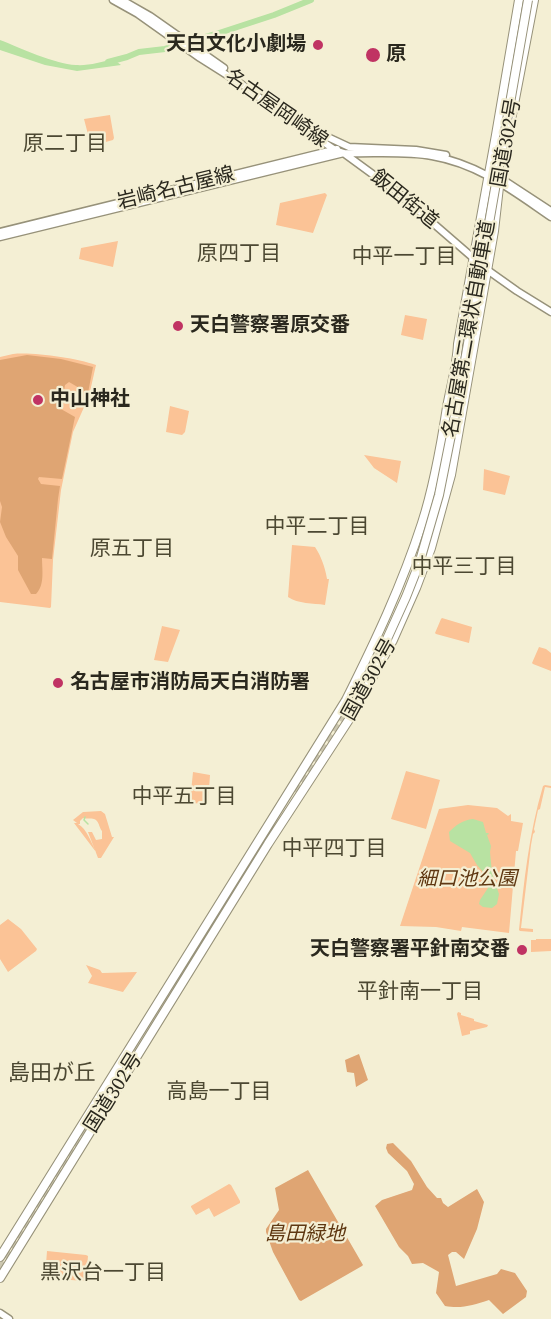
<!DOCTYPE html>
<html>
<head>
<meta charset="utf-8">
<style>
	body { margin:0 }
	canvas { display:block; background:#f4efd4 }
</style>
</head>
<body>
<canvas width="551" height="1319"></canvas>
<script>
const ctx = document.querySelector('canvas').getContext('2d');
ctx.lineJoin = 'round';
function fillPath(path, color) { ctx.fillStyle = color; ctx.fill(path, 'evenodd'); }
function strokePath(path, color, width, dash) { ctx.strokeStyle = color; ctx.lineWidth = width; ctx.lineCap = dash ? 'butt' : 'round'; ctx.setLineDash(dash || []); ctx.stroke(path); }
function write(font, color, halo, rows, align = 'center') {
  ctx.font = font + ' "Source Serif 4","Noto Sans JP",serif'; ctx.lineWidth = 4.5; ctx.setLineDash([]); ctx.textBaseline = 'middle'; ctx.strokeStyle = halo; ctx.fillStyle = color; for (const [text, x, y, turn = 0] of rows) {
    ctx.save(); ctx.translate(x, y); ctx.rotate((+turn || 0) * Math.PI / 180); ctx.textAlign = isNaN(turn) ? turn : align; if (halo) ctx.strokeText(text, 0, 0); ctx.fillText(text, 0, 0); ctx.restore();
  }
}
fillPath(new Path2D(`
	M110,115L114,138L113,140L91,146L84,119Z
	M325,193L327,195L313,233L276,225L280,203Z
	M118,241L113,267L79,259L81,248Z
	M405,315L427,319L423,340L401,335Z
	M13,354C34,352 75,358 96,365L89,396L73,432L61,490L53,560L51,607L50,608L0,602V357Z
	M170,406L189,411L185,432L182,435L166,432Z
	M364,455L401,461L397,483L374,468Z
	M484,469L510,476L505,495L483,490Z
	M292,545L315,547C321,556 325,567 327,579H329L325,605C313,603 298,604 288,597Z
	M442,618L472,627L469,643L436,634L435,633L441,619Z
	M162,626L180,630L168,662L154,660Z
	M539,647L546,649L551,653V671L533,664L532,663Z
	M406,771L440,780L426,829L391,819Z
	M193,772L210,775L208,804L191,803L190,802Z
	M545,785L551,786V788L545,787L540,809L538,810L534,829L535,832L533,834L531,845L521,928L533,929V932L520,931L519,930C524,881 529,833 543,786Z
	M468,805L497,808L508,816L511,814V821L523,823L518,851H516L509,933L462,927L461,931L436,927L400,926L439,809Z
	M101,811L105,814L112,837H114L101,858H98L88,832H92L96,840L102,839V831C99,828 99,820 94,819C91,818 87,819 83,818L80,821V824H78C87,829 91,842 96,852L74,823H77L73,820L83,812Z
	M8,919L21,929L37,949L36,951L8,972L0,959V925Z
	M536,939H551V951L531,952V940H536Z
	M86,965L100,970L102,973L137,972L123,992L88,983L92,976Z
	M458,1012L461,1013V1015L474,1019V1021L488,1025L487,1027L470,1031V1034L462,1036L457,1014Z
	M229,1184L231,1185L240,1201V1203L214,1217L209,1208L196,1215L191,1207V1206Z
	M47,1251L86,1255L88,1256L86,1280L84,1281L45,1278Z`), '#fbc396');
fillPath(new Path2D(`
	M27,355L61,359L93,367L88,393L69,382L65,385L61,409L75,417L62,479L39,477L38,479L41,484L60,486L58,499L52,559L42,558C42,570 45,585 36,594H31L18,570V556L6,537L0,522L2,507L0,501V360Z
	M359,1054L368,1080L356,1087L354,1073L347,1072L345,1060Z
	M393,1143L411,1161L427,1187L437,1198H441L443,1203L448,1207L477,1189L484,1202L477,1229L464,1259L456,1252H452L448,1255L456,1286L497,1274L501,1269L515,1273L527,1291L526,1297L503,1314L489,1300C473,1305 462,1309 445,1306L436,1293L439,1272L423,1263L412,1264L408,1256L399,1247L375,1206L382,1200L412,1190L414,1184L407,1171L388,1153L386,1148L387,1144Z
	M308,1170L363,1265L362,1266L301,1301L299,1300L273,1252L266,1232V1229L279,1210L275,1188Z`), '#dfa573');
fillPath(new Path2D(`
	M0,40C21,48 54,64 76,65C87,66 103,62 113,59L121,65L77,71L45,65L0,50Z
	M473,819L483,822L486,833H488L489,834L487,835L491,846L490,852L492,873L499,894L497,904L492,908L483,907L479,904L480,900L488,888L489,879L477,865L470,853L450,841L449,832C456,825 463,820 473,819Z`), '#b8e2a2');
strokePath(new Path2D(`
	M85,817L84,820L88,824`), '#b8e2a2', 1.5);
strokePath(new Path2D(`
	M108,62L127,57L139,52L165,49L216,34L274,15L311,0`), '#b8e2a2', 6);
strokePath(new Path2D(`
	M297,793L358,695L382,650
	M0,1269L99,1112`), '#ccc7b0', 8, [8, 4]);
const major = new Path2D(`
	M113,0L138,14L200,58L249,89L266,103L335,150L344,153C373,154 404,151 432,156C479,164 513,191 551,217
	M122,0L150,16L224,68
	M276,105L319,133L349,147L416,150L446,155
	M345,154L397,192L486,269L517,291L551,312
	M502,179L551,211
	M0,232L337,149
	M0,237L344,153
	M0,1313L9,1319`);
const highway = new Path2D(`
	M510,125L534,0
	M0,1257L346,700C375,642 402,585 422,523C434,486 441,446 447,407C451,386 457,366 458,344L496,135L519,0
	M0,1278L268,844L350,718L393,640L416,588L431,548L451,475L494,231L500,178`);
strokePath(major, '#97927a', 9);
strokePath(highway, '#97927a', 10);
strokePath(major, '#fff', 6);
strokePath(highway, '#fff', 8);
const highwayBridge = new Path2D(`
	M382,650L406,597L419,564L439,495L459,395L528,0`);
strokePath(highwayBridge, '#97927a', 10, []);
strokePath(highwayBridge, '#fff', 8);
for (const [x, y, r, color] of [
	[318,45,6,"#c03363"],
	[373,55,8,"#c03363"],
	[178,326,6,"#c03363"],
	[38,400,6,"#c03363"],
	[58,683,6,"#c03363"],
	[522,950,6,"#c03363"]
]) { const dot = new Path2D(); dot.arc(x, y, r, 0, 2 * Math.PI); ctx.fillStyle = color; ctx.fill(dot); strokePath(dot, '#f4efd4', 2); }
write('bold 20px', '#2a281e', '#f4efd4', [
	["天白文化小劇場",306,45,"right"],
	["原",386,55],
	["天白警察署原交番",190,326],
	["中山神社",50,400],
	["名古屋市消防局天白消防署",70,683],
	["天白警察署平針南交番",510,950,"right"]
], 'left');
write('20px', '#2a281e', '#f4efd4', [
	["名古屋岡崎線",276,109,35],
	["国道302号",507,143,-80],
	["岩崎名古屋線",176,189,-14],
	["飯田街道",404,200,39],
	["名古屋第二環状自動車道",470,329,-80],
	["国道302号",370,680,-61],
	["国道302号",114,1093,-58]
]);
write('italic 20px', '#5f3812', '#f4efd4', [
	["細口池公園",467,880],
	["島田緑地",305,1235]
]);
write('21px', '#4c4832', '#f4efd4', [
	["原二丁目",65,145],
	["原四丁目",239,255],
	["中平一丁目",404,258],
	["中平二丁目",317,528],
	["原五丁目",132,550],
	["中平三丁目",464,568],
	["中平五丁目",184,798],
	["中平四丁目",334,850],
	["平針南一丁目",420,993],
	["高島一丁目",219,1093],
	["黒沢台一丁目",103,1274]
]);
write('22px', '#4c4832', '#f4efd4', [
	["島田が丘",52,1074]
]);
</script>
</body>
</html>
